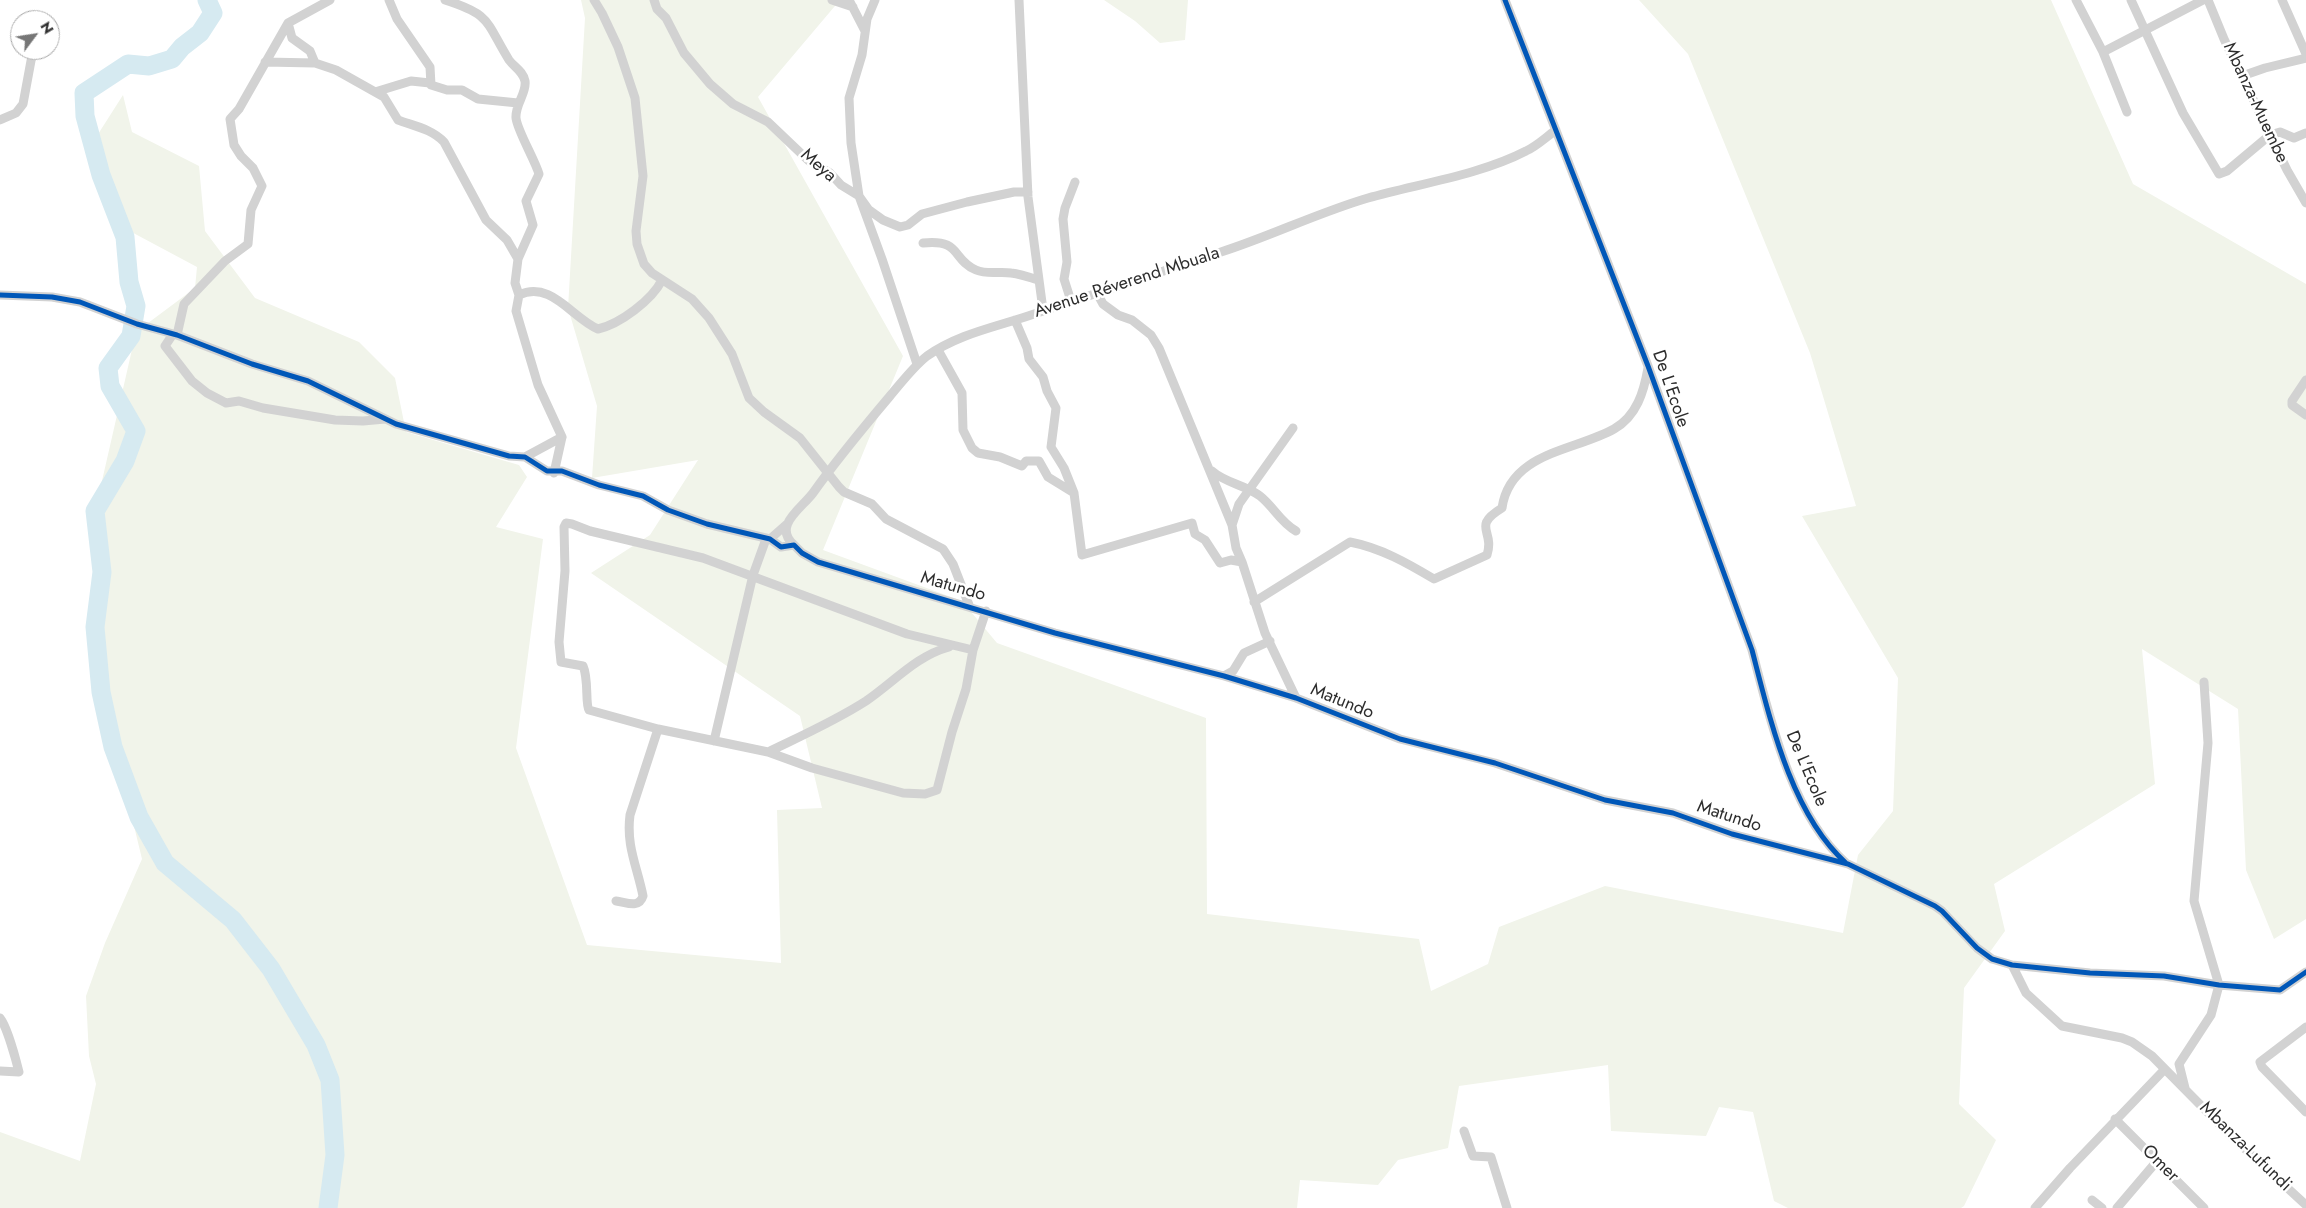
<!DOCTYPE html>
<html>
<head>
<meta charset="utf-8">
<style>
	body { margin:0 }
	#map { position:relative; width:2306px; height:1208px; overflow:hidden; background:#fff; font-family:Jost,sans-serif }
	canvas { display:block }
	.north { position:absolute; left:10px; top:10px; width:50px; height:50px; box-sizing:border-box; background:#fff; border:1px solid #ababab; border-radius:50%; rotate:59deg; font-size:14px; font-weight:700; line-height:20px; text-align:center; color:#2d2d2d }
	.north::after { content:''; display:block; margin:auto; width:18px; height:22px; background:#767676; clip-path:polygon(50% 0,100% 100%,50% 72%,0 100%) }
</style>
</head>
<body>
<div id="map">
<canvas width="2306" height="1208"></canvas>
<div class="north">N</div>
</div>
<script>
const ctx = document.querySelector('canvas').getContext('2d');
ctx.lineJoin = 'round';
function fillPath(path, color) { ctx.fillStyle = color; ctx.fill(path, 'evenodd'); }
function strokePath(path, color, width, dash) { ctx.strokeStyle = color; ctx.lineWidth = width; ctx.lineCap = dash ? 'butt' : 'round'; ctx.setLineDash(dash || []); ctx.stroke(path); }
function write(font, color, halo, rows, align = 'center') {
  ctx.font = font + ' Jost,sans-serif'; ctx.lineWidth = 5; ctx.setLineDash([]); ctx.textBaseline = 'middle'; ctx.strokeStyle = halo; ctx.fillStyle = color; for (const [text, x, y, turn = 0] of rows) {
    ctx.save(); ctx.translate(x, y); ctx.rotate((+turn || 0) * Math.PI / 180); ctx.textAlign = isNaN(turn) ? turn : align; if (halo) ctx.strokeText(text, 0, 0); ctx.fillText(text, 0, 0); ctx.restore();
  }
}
fillPath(new Path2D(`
	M581,0H840L758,97L903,356L823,550L962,601L997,643L1206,718L1207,914L1419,939L1431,991L1488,964L1499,927L1605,886L1843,933L1858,855L1893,811L1898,678L1802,516L1856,506L1810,353L1688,54L1639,0H2051L2133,184L2306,284V919L2274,939L2246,870L2238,709L2142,649L2155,784L1994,884L2005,931L1964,988L1959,1104L1996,1140L1964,1206L1961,1208H1788L1774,1201L1753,1112L1719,1107L1706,1136L1611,1131L1608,1065L1459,1086L1448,1148L1398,1160L1378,1185L1300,1180L1297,1208H0V1132L80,1161L96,1084L89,1056L86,996L105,943L142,859L106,710L91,529L136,332L195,288L197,267L109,220L86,153L123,95L132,132L199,166L205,231L255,298L359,342L395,378L406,432L519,465L527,477L496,527L543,539L516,748L587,945L781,963L777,810L822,808L800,716L591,573L650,535L698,460L592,478L597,406L568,308L585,18Z
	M1104,0H1188L1185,40L1160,43L1135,21Z`), '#f1f4ea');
strokePath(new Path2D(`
	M207,0L213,13L200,33L182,47L172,59L149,66L128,64L84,93L85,116L101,175L125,237L129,282L136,306L131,336L108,368L110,386L136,431L125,461L95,511L102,572L95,627L101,692L113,747L139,817L165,863L233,920L271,969L316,1045L330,1080L335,1155L328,1208`), '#d6eaf1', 19);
strokePath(new Path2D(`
	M389,0L397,19L430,67L431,85L447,90H462L478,99L518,103
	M445,0C492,15 485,21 509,60C514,67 523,71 525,81C527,93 515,104 516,118C517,130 535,160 539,174L526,201L533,225L518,259L515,283L519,295L516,311L538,385L562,437L525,457
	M594,0L602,13L618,47L635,98L643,176L636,231L637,244L644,264L652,273L692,299L709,318L732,354L749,398L764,412L800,438L839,487L844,492L872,504L886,519L943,549L953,564L969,605
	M654,0L657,9L666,18L684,53L710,84L733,104L768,122L809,161L830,173L841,185L859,196L869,210L883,220L900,227L908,225L922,214L967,202L1014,192H1028
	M832,0L853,7
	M849,0L865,31
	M875,0L867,19L862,55L849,98L851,143L859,196L882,259L917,364
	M1019,0L1028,197L1043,310
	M1505,0L1648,366L1752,650C1770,718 1791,814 1846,863
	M2076,0L2103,52L2127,112
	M2131,0L2183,113L2219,174L2227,171L2270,135L2280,132L2294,138L2306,133
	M2208,0L2224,39L2287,170L2306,203
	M2282,0L2306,54
	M288,23L292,38L310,51L315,63
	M2103,52L2203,0
	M265,62L315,63L336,70L384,97L398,120C414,126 432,129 444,142L486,220L507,240L518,259
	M2242,76L2265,68L2306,58
	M375,92L411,81L430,83
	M0,120L16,113L23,104L33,50
	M923,243C962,239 951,259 976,270C988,275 999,271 1011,273C1020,274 1029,277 1038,280
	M1097,293L1103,304L1118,315L1132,320L1151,335L1159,348L1232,525L1236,548L1242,562
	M0,295L52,297L80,302L137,324L177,335L252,364L308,381L396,424L509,456L525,457L547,471H562L599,485L643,496L668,510L707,524L770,539L781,547L794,545L802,553L818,562L1055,633L1224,676L1296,698L1400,739L1495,763L1605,800L1673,813L1732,834L1848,864L1935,906L1942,911L1977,948L1992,959L2012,965L2090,973L2164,976L2219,985L2280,990L2306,972
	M519,295C551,280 572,318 598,329C620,324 652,300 662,280
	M1071,301L1064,279L1067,262L1063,219L1065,208L1075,182
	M1015,320L1027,348L1029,359L1043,377L1047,391L1056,408L1051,447L1064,468L1074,493
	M173,334L165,346L192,381L207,393L226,403L239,401L263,408L335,420L363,421L385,419
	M177,335L184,304L225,261L248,244L251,210L262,186L253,168L241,156L234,145L230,119L239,109L288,23L330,0
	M938,350L962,393L963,430L972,448L978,453L1000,457L1022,466L1026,461H1039L1048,477L1074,493L1082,555L1192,523L1195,534L1205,540L1220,563L1231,560L1242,562L1265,633L1296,698
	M2306,380L2292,401V405L2306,415
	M1212,471C1225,483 1246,485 1260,496C1274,507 1280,522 1296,531
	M554,473L562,437
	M1232,525L1239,504L1293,428
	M770,539L787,524
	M794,545C772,526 802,508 813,493C837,459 863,428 890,396C902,382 913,367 927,356C957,335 991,328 1025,317C1090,295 1156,274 1221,252C1271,236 1317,213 1368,198C1417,184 1480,175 1526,151C1537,146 1546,137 1556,130
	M1254,602L1350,542C1381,548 1407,563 1434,579L1487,555C1495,530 1471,527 1502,508C1510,452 1575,451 1614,429C1637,416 1644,391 1648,368
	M973,650L966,689L952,732L937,790L925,794L903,793L812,768L768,752L658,729L589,710C585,704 589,679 583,666L561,662L559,642L565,571L564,527L566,523L572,524L590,531L703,558L907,634L973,650L986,611
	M1224,676L1233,671L1244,653L1270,641
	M714,741L753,575L766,539
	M768,752C801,736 835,721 866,701C894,682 916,656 949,647
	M616,901C626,902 639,909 643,896C637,866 626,846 630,815L658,729
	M2012,965L2026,993L2062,1026L2122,1038L2132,1042L2152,1056L2233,1138L2306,1205
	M0,1018C7,1027 16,1060 19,1072L0,1071
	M2306,1027L2260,1062L2262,1067L2306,1112
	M2185,1088L2179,1064L2211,1015L2219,985L2194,901L2208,743L2204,682
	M2115,1119L2204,1208
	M1464,1131L1473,1156L1491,1157L1507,1208
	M2092,1200L2102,1208
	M2035,1208L2070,1168L2164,1070
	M2117,1208L2157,1161`), '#d2d2d2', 9);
strokePath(new Path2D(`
	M1505,0L1648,366L1752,650C1770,719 1791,814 1846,863
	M0,295L52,297L80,302L137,324L177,335L252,364L308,381L396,424L509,456L525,457L547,471H562L599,485L643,496L668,510L707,524L770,539L781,547L794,545L802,553L818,562L1055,633L1224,676L1296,698L1400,739L1495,763L1605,800L1673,813L1732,834L1848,864L1935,906L1942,911L1977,948L1992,959L2012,965L2090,973L2164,976L2219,985L2280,990L2306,972`), '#0057b8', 5);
write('18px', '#2d2d2d', '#fff', [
	["Mbanza-Muembe",2255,103,65],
	["Meya",818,166,41],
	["Avenue Réverend Mbuala",1127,283,-18],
	["De L'Ecole",1670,389,71],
	["Matundo",953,587,16],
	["Matundo",1342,702,22],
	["De L'Ecole",1806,769,67],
	["Matundo",1729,817,18],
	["Mbanza-Lufundi",2245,1147,44],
	["Omer",2160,1164,45]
]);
</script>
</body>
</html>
